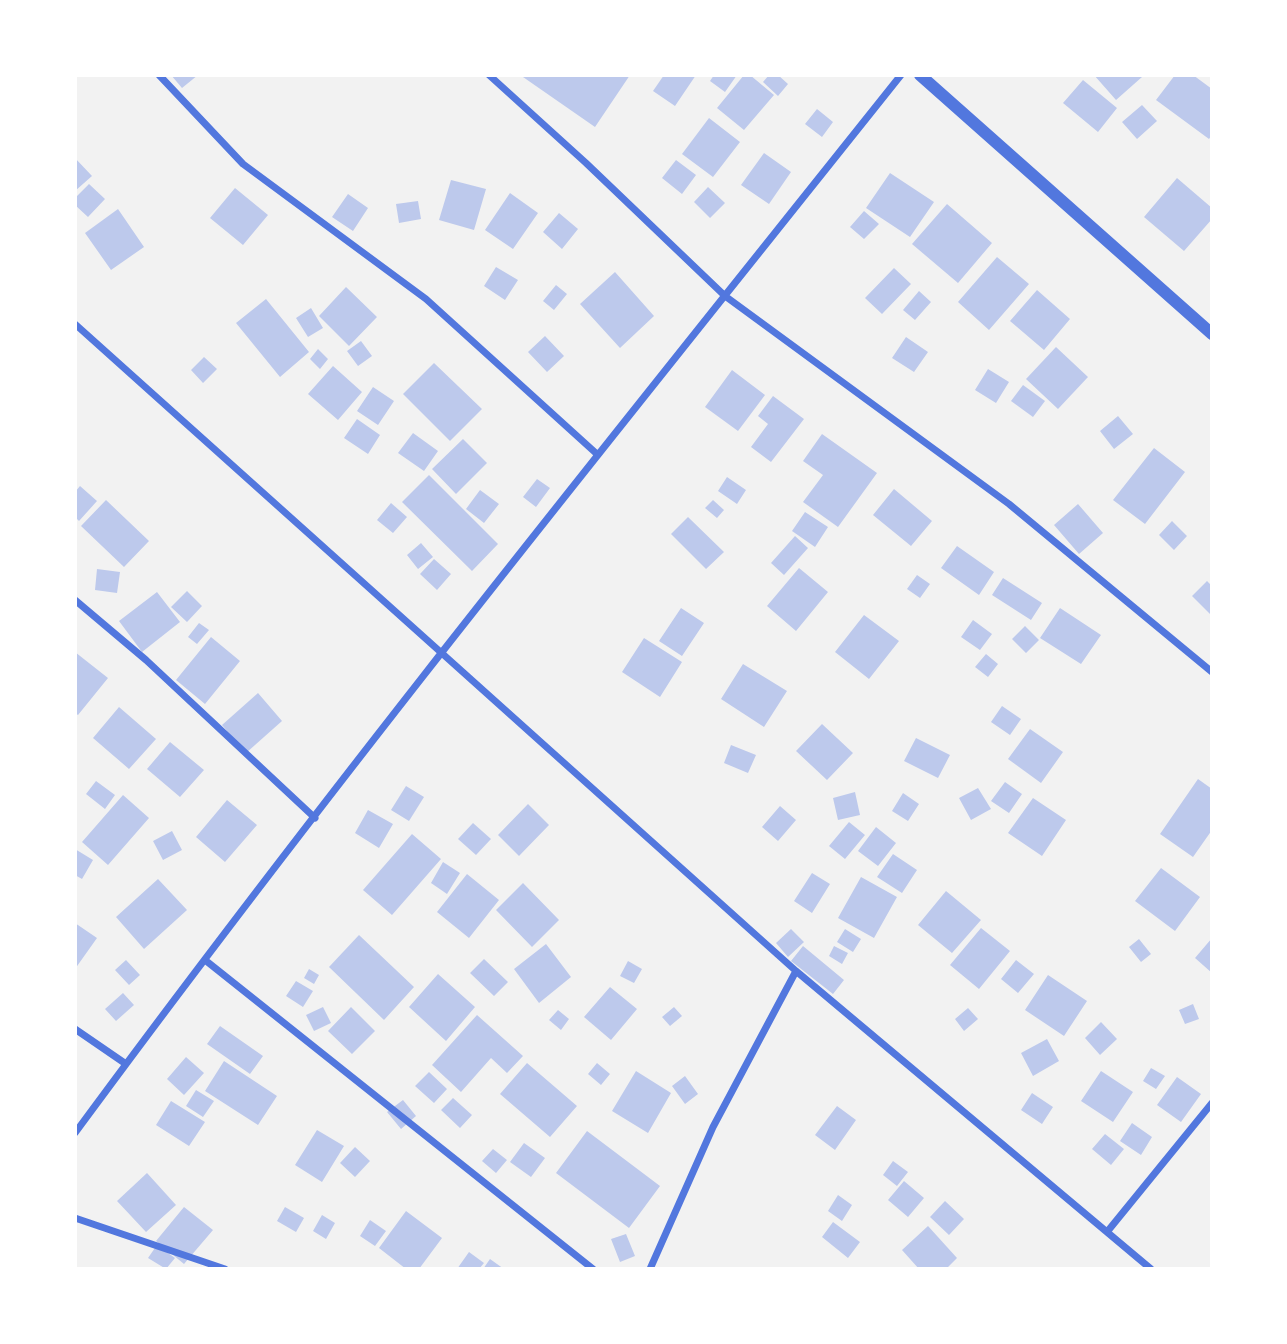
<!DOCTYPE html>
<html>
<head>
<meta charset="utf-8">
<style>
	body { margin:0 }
	#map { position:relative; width:1287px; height:1344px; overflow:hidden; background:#f2f2f2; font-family:Lato,sans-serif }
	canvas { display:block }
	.frame { position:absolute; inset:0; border:77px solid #fff; pointer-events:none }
</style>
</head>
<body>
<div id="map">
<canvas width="1287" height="1344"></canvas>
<div class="frame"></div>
</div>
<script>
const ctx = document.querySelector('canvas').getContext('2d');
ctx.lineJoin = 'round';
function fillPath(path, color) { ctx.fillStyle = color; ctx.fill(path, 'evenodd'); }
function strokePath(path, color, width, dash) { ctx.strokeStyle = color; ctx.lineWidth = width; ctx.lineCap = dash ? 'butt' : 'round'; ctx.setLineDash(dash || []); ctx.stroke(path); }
fillPath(new Path2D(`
	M171,75H198L182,88Z
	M524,75H630L595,127L523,77Z
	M664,75H696L675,106L653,91Z
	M714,75H737L725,92L710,81Z
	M744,75H750L774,95L744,130L717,108Z
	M769,75H778L788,84L778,96L763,82Z
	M1094,75H1141L1142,77L1116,100Z
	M1175,75H1193L1212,89V135L1209,139L1156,100Z
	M1083,80L1117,108L1098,132L1063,103Z
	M1142,105L1157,121L1137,139L1122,122Z
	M817,109L833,122L822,137L805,124Z
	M709,118L740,142L713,177L682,154Z
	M764,153L791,172L769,204L741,185Z
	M75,158L92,176L75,191Z
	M676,160L696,175L682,194L662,178Z
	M890,173L934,202L910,237L866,208Z
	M1177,178L1212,208V219L1184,251L1144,217Z
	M451,180L486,189L474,230L439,220Z
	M89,184L105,199L88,217L75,205V198Z
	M708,187L725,203L710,218L694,202Z
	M235,188L268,215L243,245L210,218Z
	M510,193L538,213L513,249L485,230Z
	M348,194L368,208L353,231L332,217Z
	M418,201L421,219L399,223L396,204Z
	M947,204L992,243L958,283L912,244Z
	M118,209L144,247L111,270L85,233Z
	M864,211L879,224L864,239L850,227Z
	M559,213L578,229L562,249L543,232Z
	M997,257L1029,284L989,330L958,302Z
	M496,267L518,280L505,300L484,286Z
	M894,268L911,284L882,314L865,298Z
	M615,272L654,316L620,348L580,304Z
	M556,285L567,294L554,310L543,301Z
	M346,287L377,317L349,346L319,316Z
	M1037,290L1070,319L1044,350L1010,321Z
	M919,291L931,302L915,320L903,310Z
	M266,299L309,352L280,377L236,323Z
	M311,308L323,328L308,337L296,318Z
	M545,336L564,356L547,372L528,352Z
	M906,337L928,352L914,372L892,358Z
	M361,341L372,356L358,366L347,351Z
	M1056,347L1088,377L1058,409L1026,379Z
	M318,349L328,359L320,369L310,359Z
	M204,357L217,369L203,383L191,370Z
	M434,363L482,409L450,441L403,394Z
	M333,366L362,392L338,420L308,394Z
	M988,369L1009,382L996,403L975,390Z
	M732,370L765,395L738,431L705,407Z
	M1023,385L1045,401L1033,417L1011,401Z
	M373,387L394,401L378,425L357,411Z
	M773,396L804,419L771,462L751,447L768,424L758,416Z
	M1118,416L1133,434L1114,449L1100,431Z
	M357,419L380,435L368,454L344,438Z
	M413,433L438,451L424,471L398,453Z
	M822,434L877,473L838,527L803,502L823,475L803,461Z
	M463,439L487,463L456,494L432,469Z
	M1154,448L1185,472L1145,524L1113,500Z
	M429,475L498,544L472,571L402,502Z
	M727,477L746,490L737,504L718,491Z
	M537,479L550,488L536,507L523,497Z
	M80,486L97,501L79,521L75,517V492Z
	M894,489L932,521L911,546L873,515Z
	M480,490L499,504L484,523L466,509Z
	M106,500L149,541L124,567L81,526Z
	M713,500L724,510L717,518L705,508Z
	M391,503L407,517L393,533L377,520Z
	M1078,504L1103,533L1079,554L1054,525Z
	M805,512L828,527L815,547L792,531Z
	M688,517L724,552L706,569L671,534Z
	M1172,521L1187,536L1174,550L1159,535Z
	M795,536L808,548L784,575L771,563Z
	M421,543L433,557L418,569L407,555Z
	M957,546L994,572L979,595L941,568Z
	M434,559L451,574L437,590L420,574Z
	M799,568L828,592L796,631L767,606Z
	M97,569L120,572L117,593L95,590Z
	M917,575L930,584L920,598L907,589Z
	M1003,578L1042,603L1031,620L992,595Z
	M1207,581L1212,586V616L1192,596Z
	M187,591L202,606L187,622L171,607Z
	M157,592L180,622L142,652L119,621Z
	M681,608L704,623L682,656L659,641Z
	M1060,608L1101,635L1081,664L1040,638Z
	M864,615L899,641L869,679L835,652Z
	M973,620L992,634L980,650L961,637Z
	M199,623L209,630L197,644L188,637Z
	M1025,626L1039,640L1026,653L1012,639Z
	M211,637L240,661L205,704L176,680Z
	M644,638L682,662L660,697L622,672Z
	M75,652L108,678L78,715L75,713Z
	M986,654L998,664L988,677L975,667Z
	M743,664L787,691L764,727L721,699Z
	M258,693L282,721L246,753L222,725Z
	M1002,706L1021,719L1010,735L991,722Z
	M119,707L156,739L129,769L93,738Z
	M822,724L853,753L827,780L796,751Z
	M1030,729L1063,752L1041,783L1008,759Z
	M916,738L950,755L938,778L904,761Z
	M170,742L204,770L180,797L147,769Z
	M731,745L756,755L748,773L724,763Z
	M1198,779L1212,789V830L1193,857L1160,834Z
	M96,781L115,795L105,809L86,794Z
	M1005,782L1022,794L1009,813L991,801Z
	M406,786L424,797L409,821L391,810Z
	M978,788L991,809L971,820L959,798Z
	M855,792L860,815L838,820L833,798Z
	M903,793L919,804L908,821L892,811Z
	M123,795L149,818L108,865L82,842Z
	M1033,798L1066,820L1042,856L1008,833Z
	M227,800L257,825L225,862L196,837Z
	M528,804L549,825L519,856L498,835Z
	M780,806L796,820L778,841L762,827Z
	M368,810L393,824L379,848L355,833Z
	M849,822L865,835L845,859L829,846Z
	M473,823L491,839L476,855L458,839Z
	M876,827L896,843L878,866L858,851Z
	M172,831L182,850L163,860L153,841Z
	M412,834L441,859L392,915L363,890Z
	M75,849L93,860L82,879L75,875Z
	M893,854L917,870L902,893L877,877Z
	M443,862L460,873L447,894L431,883Z
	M1161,868L1200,897L1175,931L1135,901Z
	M812,873L830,884L812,913L794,901Z
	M467,874L499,900L469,938L437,912Z
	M861,877L897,897L874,938L838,918Z
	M158,879L187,910L144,949L116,917Z
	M523,883L559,920L532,947L496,910Z
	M946,891L981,920L952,953L918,925Z
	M75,923L97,938L75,969Z
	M981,928L1010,951L979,989L950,965Z
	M791,929L804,942L788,957L776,943Z
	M845,929L861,939L853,952L837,942Z
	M359,935L414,987L384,1020L329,967Z
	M1212,938V973L1195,958Z
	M1139,939L1151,954L1141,962L1129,947Z
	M546,944L571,977L539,1003L514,969Z
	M803,946L844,980L833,994L791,961Z
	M834,946L848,953L842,964L829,956Z
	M484,959L508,982L494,996L470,973Z
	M126,960L140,975L129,985L115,970Z
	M1016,960L1034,974L1018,993L1001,979Z
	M628,961L642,969L634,983L620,976Z
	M309,969L319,975L314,984L304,978Z
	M438,974L475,1007L446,1041L409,1007Z
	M1048,975L1087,1001L1064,1036L1025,1010Z
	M296,981L313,991L303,1007L286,996Z
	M610,987L637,1009L611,1040L584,1017Z
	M123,993L134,1005L116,1021L105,1009Z
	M1193,1004L1199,1019L1185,1024L1179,1010Z
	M323,1007L331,1023L314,1031L306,1015Z
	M351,1007L375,1031L352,1054L328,1031Z
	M674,1007L682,1016L670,1026L662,1017Z
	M968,1008L978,1019L964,1031L955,1019Z
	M558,1010L569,1019L561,1030L549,1020Z
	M477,1015L523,1056L507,1073L491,1058L461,1092L432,1065Z
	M1101,1022L1117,1039L1100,1055L1085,1038Z
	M220,1026L263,1056L250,1074L207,1044Z
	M1047,1039L1059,1061L1033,1076L1021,1053Z
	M186,1057L204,1073L184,1095L167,1079Z
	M224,1061L277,1096L258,1125L205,1091Z
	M527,1063L577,1106L550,1137L500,1094Z
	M597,1063L610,1074L601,1085L588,1074Z
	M1151,1068L1165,1076L1156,1089L1143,1081Z
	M636,1071L671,1093L648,1133L612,1111Z
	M1101,1071L1133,1092L1113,1122L1081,1101Z
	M429,1072L447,1089L434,1103L415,1086Z
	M685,1076L698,1094L685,1104L672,1086Z
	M1177,1077L1201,1094L1181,1122L1157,1105Z
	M196,1090L214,1101L203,1117L186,1106Z
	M1032,1093L1053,1107L1042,1124L1021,1110Z
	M453,1098L472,1115L460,1128L441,1110Z
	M403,1100L416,1116L401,1129L387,1112Z
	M171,1101L205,1122L189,1146L156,1125Z
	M837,1106L856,1120L835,1150L815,1135Z
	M1132,1123L1152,1137L1141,1155L1120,1141Z
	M317,1130L344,1146L322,1182L295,1165Z
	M587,1131L660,1186L629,1228L556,1173Z
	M1105,1134L1124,1149L1111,1165L1092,1149Z
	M524,1143L545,1158L531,1177L510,1162Z
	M355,1147L370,1161L355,1177L340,1163Z
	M493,1149L507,1160L496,1173L482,1161Z
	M893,1161L908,1172L897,1186L883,1175Z
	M147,1173L176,1205L146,1232L117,1201Z
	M904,1181L924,1198L908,1217L888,1200Z
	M838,1195L852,1205L842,1221L828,1211Z
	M945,1201L964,1219L949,1235L930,1217Z
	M184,1207L213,1230L184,1264L156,1241Z
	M285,1207L304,1218L296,1232L277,1221Z
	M406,1211L442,1238L419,1269H406L379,1248Z
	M322,1215L335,1223L326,1239L313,1231Z
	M370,1220L386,1231L375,1246L360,1236Z
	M833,1222L860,1242L848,1258L822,1237Z
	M928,1226L957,1258L946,1269H919L902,1250Z
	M626,1234L635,1256L620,1262L611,1239Z
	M157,1245L175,1258L166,1269L148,1258Z
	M469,1252L484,1263L479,1269H457Z
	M490,1259L504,1269H483Z`), '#bdc9ec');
strokePath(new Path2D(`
	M159,75L243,164L426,299L598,455
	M489,75L586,163L725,296L1009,504L1212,672
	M75,324L796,971L1151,1269
	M75,600L146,660L315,818
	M205,960L593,1269
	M75,1029L126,1064
	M75,1133C340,773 622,425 901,75
	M75,1218L225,1269
	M1107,1232L1212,1103
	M650,1269L713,1127L796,971`), '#5277de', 7);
strokePath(new Path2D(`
	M920,75L1212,334`), '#5277de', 12);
</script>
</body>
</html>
